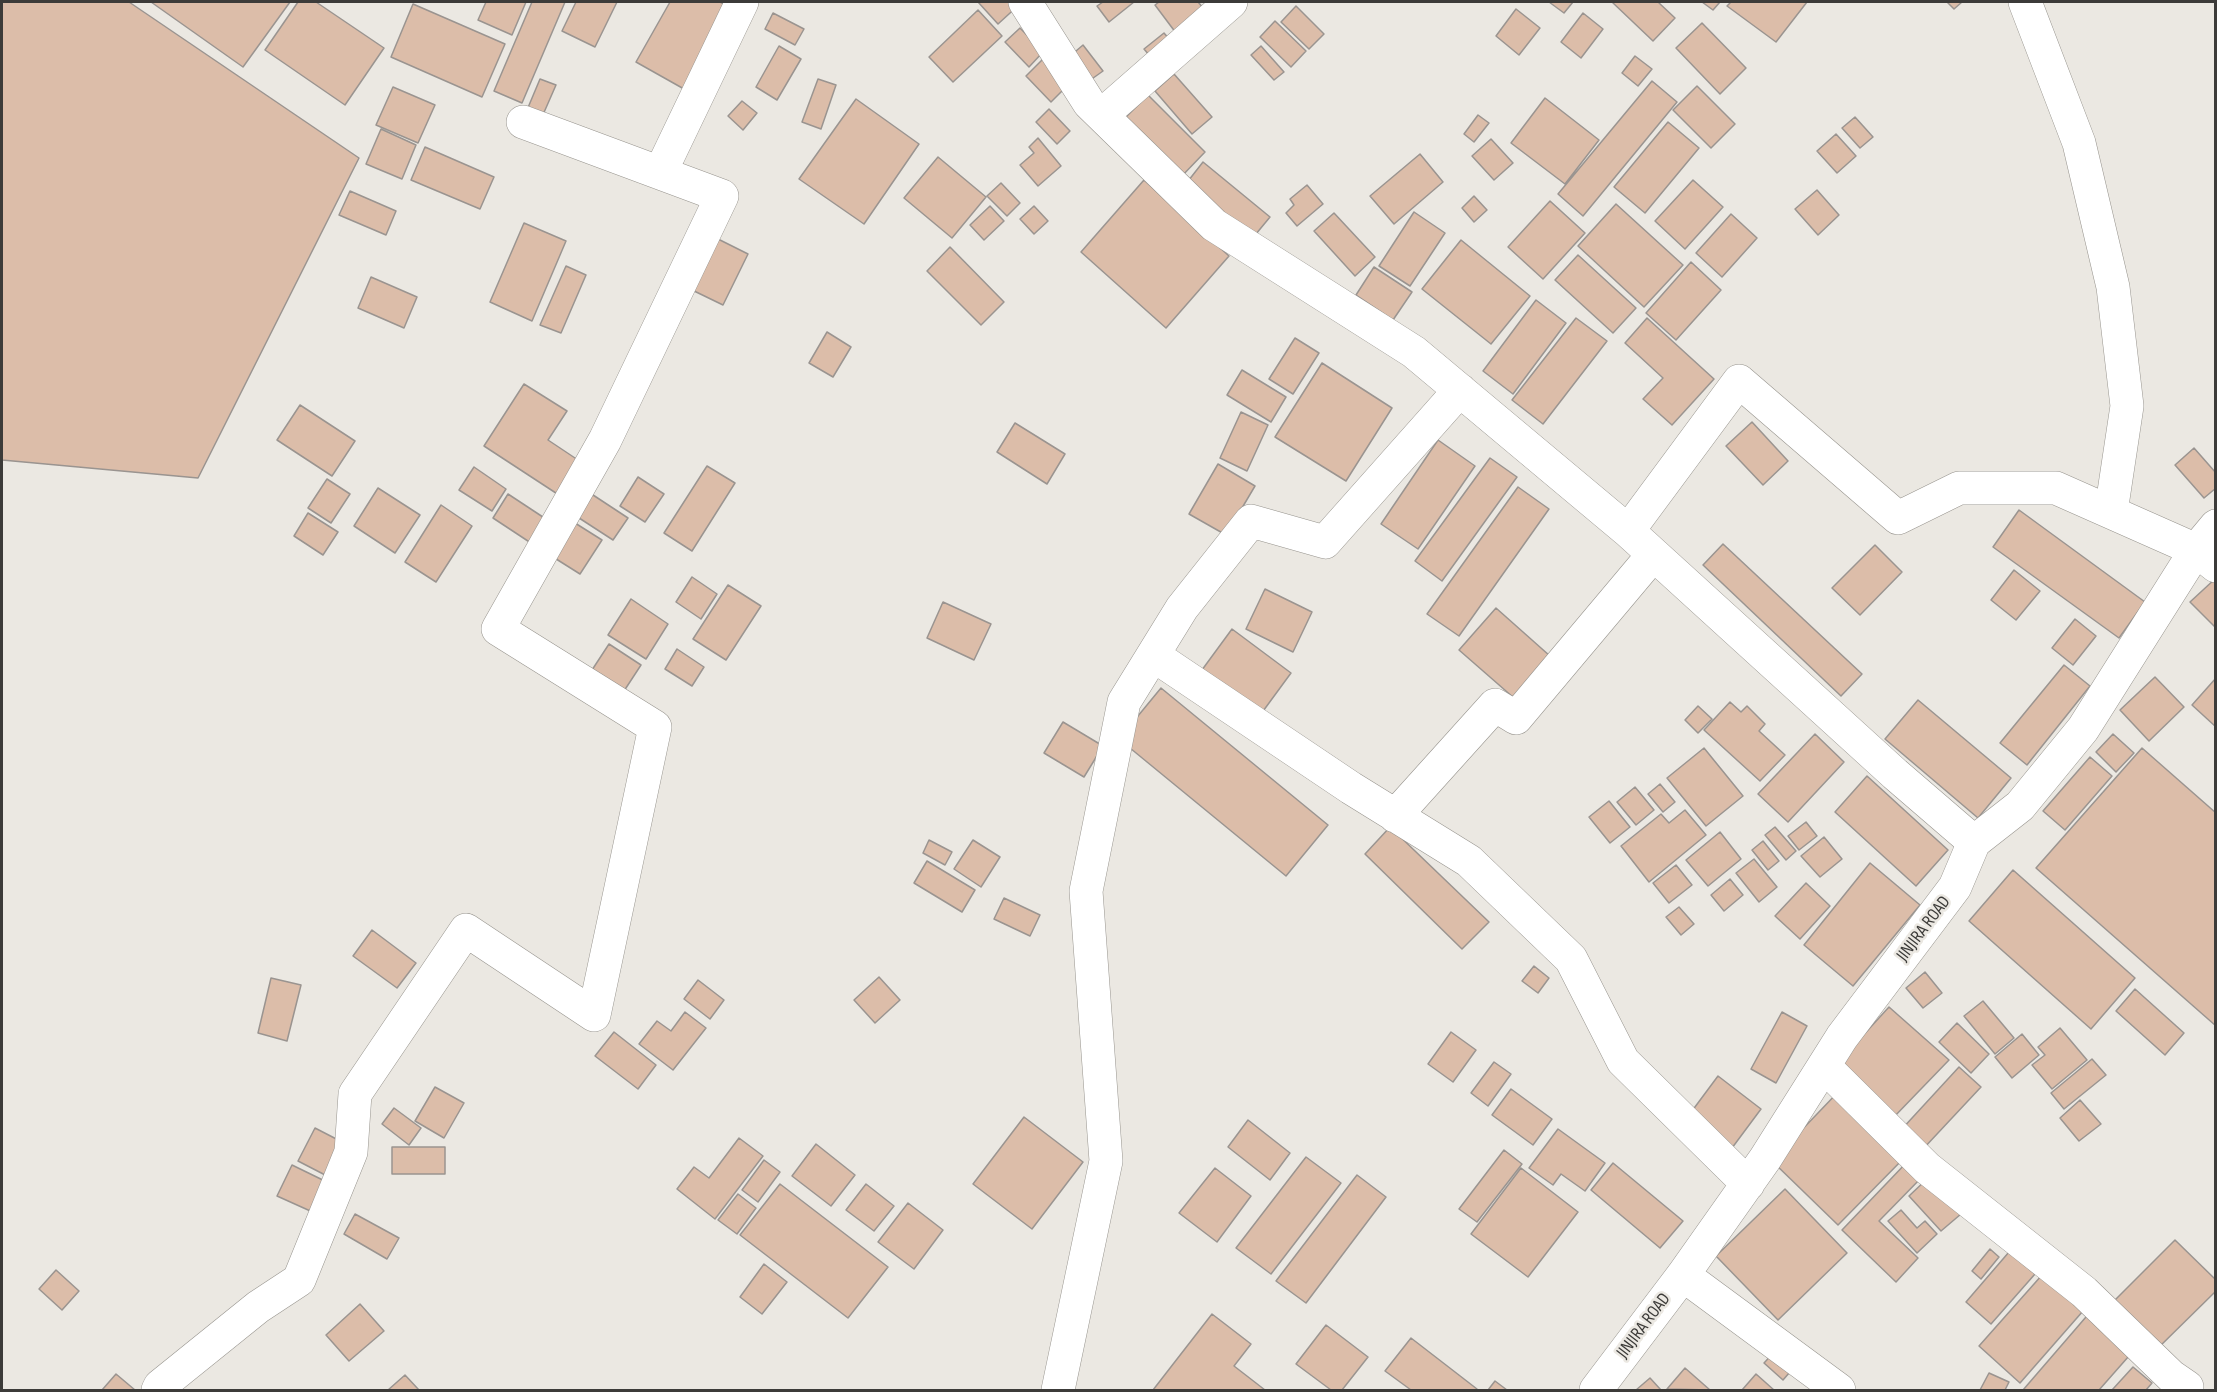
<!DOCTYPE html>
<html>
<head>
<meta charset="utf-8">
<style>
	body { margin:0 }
	#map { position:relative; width:2217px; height:1392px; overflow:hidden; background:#ebe8e2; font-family:"Sofia Sans Condensed",sans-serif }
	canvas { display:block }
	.frame { position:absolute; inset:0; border:3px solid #3c3b39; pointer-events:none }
</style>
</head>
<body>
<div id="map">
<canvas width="2217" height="1392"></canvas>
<div class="frame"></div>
</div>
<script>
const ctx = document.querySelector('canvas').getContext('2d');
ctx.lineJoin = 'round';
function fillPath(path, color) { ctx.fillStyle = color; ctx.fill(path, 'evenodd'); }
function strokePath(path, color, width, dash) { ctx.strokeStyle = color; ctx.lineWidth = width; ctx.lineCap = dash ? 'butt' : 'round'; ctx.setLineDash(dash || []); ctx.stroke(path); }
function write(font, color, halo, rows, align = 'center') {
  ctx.font = font + ' "Sofia Sans Condensed",sans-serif'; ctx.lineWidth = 5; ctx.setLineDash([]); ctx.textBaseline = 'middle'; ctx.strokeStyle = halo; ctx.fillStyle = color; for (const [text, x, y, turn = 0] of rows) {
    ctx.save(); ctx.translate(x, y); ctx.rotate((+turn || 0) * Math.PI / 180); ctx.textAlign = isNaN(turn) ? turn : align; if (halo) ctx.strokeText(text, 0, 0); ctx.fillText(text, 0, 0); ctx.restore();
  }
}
const building = new Path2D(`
	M2,2H129L359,158L198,478L2,460Z
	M151,2H290L243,67Z
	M298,2H316L384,48L345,105L265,50Z
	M486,2H526L512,35L478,20Z
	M532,2H565L522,103L494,91Z
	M576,2H617L595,47L562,31Z
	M670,2H720L730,7L684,89L636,62Z
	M978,2H1020L1021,3L998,24Z
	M1103,2H1134L1109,22L1097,6Z
	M1159,2H1198L1205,10L1176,33L1155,5Z
	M1549,2H1573L1564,13Z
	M1612,2H1658L1675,18L1653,41Z
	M1702,2H1720L1713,10Z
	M1731,2H1807L1776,42L1727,6Z
	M1947,2H1962L1954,9Z
	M413,4L505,44L482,97L391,57Z
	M1296,6L1324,34L1309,49L1281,22Z
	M1516,9L1540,28L1519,55L1496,36Z
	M978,10L1002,36L953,82L929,57Z
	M773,13L804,29L795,45L765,29Z
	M1583,13L1603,29L1581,58L1561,42Z
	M1275,21L1306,51L1291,67L1260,37Z
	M1702,23L1746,68L1720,94L1676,48Z
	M1020,28L1043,52L1029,67L1005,42Z
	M1164,33L1175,46L1155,62L1144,49Z
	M1083,45L1103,71L1089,81L1069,57Z
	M779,46L801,59L777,100L756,87Z
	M1261,46L1284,72L1274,80L1251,55Z
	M1635,56L1652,69L1638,86L1622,73Z
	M1044,58L1069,84L1051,102L1026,76Z
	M1174,74L1212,117L1192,134L1155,91Z
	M540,79L556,85L542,117L527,110Z
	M818,79L836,85L821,129L802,122Z
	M1652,81L1677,102L1583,216L1558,194Z
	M1697,86L1735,124L1711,148L1673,110Z
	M393,87L435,105L418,143L376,125Z
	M1148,95L1205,152L1179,179L1122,121Z
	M1545,98L1599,140L1565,184L1511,143Z
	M856,99L919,144L864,224L799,179Z
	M742,101L757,113L743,130L728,116Z
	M1049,109L1070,131L1057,144L1036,122Z
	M1478,115L1489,123L1474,142L1464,134Z
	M1855,117L1873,137L1860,148L1842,128Z
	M1668,122L1699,148L1645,213L1614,187Z
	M381,129L416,145L402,179L366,164Z
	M1836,134L1856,156L1837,173L1817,151Z
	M1038,138L1061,166L1038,186L1020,165L1034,153L1029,147Z
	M1491,139L1513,163L1494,180L1472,156Z
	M425,147L494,177L480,209L411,180Z
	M1420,154L1443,182L1394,224L1370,196Z
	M938,157L986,197L952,238L904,198Z
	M1203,162L1270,217L1251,240L1185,185Z
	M1144,180L1229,256L1166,328L1081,252Z
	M1693,180L1723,207L1685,249L1655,221Z
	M1001,183L1020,203L1007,216L987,196Z
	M1307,185L1323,204L1297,226L1286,213L1294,205L1290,199Z
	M1817,190L1839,215L1818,235L1795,209Z
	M350,191L396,211L386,235L339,215Z
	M1474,196L1487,210L1474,222L1462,208Z
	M1550,201L1585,233L1543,279L1508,247Z
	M1616,204L1683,265L1644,307L1578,246Z
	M990,206L1004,221L984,240L970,225Z
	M1034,206L1048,221L1034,234L1020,219Z
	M1414,212L1445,233L1410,286L1379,266Z
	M1334,213L1375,257L1355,276L1314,231Z
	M1731,214L1757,238L1722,277L1696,253Z
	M524,223L566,241L532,321L490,302Z
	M714,237L748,254L723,305L690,289Z
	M1461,240L1530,296L1491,344L1422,289Z
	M950,247L1004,302L981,325L927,271Z
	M1578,255L1636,308L1613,333L1555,280Z
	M1691,262L1721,290L1676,340L1646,313Z
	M566,266L586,275L561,333L540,325Z
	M1374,267L1412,292L1393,320L1356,295Z
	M371,277L417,297L404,328L358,308Z
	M1536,300L1566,323L1513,394L1483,371Z
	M1576,318L1607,341L1543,424L1512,400Z
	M1647,318L1714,379L1672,425L1643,399L1663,378L1625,343Z
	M827,332L851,347L833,377L809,363Z
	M1295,338L1319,353L1293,394L1269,379Z
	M1322,363L1392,408L1346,481L1275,437Z
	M1242,370L1286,397L1271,422L1227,395Z
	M524,384L567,411L548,440L584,464L562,497L484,446Z
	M300,405L355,441L332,476L277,440Z
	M1241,412L1268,425L1247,471L1220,458Z
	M1752,422L1788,461L1763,485L1726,446Z
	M1015,423L1065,454L1047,484L997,452Z
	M1438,440L1475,466L1418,549L1381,524Z
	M2194,448L2216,473V488L2204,498L2175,465Z
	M1490,458L1517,477L1442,581L1415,561Z
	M1218,464L1255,486L1226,535L1189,514Z
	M707,466L735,483L692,551L664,533Z
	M474,467L506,489L492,511L459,490Z
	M638,477L664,494L645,522L620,506Z
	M327,479L350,494L331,523L308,508Z
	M1518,487L1549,509L1459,636L1427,614Z
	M378,488L420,515L395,553L354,526Z
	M590,493L628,518L613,540L576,516Z
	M508,494L552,523L537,547L493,518Z
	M441,505L472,526L436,582L405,562Z
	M2019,510L2145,602L2119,638L1993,547Z
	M308,513L338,532L323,555L294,536Z
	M575,523L602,540L580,574L553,557Z
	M1723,544L1862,674L1841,696L1703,565Z
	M1875,545L1902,572L1860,615L1832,588Z
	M2014,570L2040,591L2016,620L1991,600Z
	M692,577L717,594L701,619L676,602Z
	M2216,578V628L2190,602Z
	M728,585L761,606L726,660L693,639Z
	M1265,589L1312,612L1293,652L1246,629Z
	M631,599L668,624L646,659L608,635Z
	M943,602L991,624L974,660L927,638Z
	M1496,608L1559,664L1522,705L1459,650Z
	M2075,619L2096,636L2073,665L2052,648Z
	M1232,629L1291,673L1258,718L1199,674Z
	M609,644L641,665L624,691L592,670Z
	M677,649L704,667L692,686L665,669Z
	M2064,665L2090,686L2027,765L2000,743Z
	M2155,677L2184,707L2149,741L2120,710Z
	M2216,678V727L2192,705Z
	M1161,688L1328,825L1286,876L1119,739Z
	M1918,700L2011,778L1978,818L1885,739Z
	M1730,702L1741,712L1747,706L1765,724L1759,731L1785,755L1760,781L1704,730Z
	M1698,706L1712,719L1698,733L1685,720Z
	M1063,722L1103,746L1084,777L1044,753Z
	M1815,734L1844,762L1788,822L1758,794Z
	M2113,734L2134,753L2116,772L2096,752Z
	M1704,748L1743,796L1706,826L1667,778Z
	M2142,748L2216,813V1026L2036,868Z
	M2090,757L2112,776L2065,830L2043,811Z
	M1867,776L1948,850L1916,886L1835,812Z
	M1660,784L1675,802L1663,812L1648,794Z
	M1635,787L1654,810L1636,825L1617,802Z
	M1609,801L1630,827L1610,843L1589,817Z
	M1685,810L1706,835L1649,882L1621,846L1661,814L1669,823Z
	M1806,822L1817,836L1799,850L1788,836Z
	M1390,827L1489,922L1462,949L1365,854Z
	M1775,827L1796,851L1786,860L1765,835Z
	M1720,832L1741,859L1708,886L1686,860Z
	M1824,837L1842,859L1820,877L1801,856Z
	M929,840L952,852L945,865L923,853Z
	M973,840L1000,857L981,887L954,869Z
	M1763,841L1779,861L1768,870L1752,850Z
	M1754,859L1777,887L1759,902L1736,873Z
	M927,861L975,890L962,912L914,883Z
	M1870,863L1920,905L1853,986L1804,945Z
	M1676,865L1692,885L1669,903L1653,883Z
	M2013,870L2135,978L2091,1029L1969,921Z
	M1730,879L1743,895L1724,911L1711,895Z
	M1806,883L1830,906L1800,939L1775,916Z
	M1004,898L1040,915L1030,936L994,919Z
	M1679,907L1694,924L1681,935L1666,917Z
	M372,930L416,963L397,988L353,956Z
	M1534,966L1549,978L1538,993L1522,981Z
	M1925,972L1942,993L1923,1008L1906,988Z
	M879,977L900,1000L875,1023L854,1000Z
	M271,978L301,985L287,1041L258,1033Z
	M698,980L724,1000L710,1019L684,999Z
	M2135,989L2184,1033L2165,1055L2116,1011Z
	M1983,1001L2014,1038L1995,1054L1964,1016Z
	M1889,1007L1949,1060L1892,1119L1836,1065Z
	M685,1012L706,1028L673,1070L639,1044L657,1021L671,1031Z
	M1782,1012L1807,1026L1776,1083L1751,1069Z
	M1957,1023L1989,1054L1971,1073L1939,1042Z
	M2060,1028L2087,1060L2052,1089L2032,1065L2045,1055L2038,1047Z
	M614,1032L656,1065L638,1089L595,1056Z
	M1451,1032L1476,1050L1453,1082L1428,1064Z
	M2022,1034L2039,1055L2012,1078L1995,1057Z
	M2092,1059L2106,1075L2064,1109L2051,1093Z
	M1494,1062L1511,1074L1488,1106L1471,1093Z
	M1959,1067L1981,1087L1923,1149L1901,1130Z
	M1718,1076L1761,1109L1732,1148L1689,1115Z
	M435,1087L464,1103L444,1138L415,1121Z
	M1511,1089L1552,1119L1533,1145L1492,1115Z
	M1840,1090L1907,1155L1838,1225L1772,1161Z
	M2080,1100L2101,1124L2079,1141L2060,1118Z
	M394,1108L421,1128L409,1145L382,1124Z
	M1024,1117L1083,1162L1032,1229L973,1184Z
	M1248,1120L1290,1153L1270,1180L1228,1147Z
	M315,1128L346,1144L329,1177L298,1161Z
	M1558,1129L1605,1163L1585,1191L1561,1174L1553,1185L1529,1168Z
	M739,1138L763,1156L715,1219L677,1189L694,1167L709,1178Z
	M816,1144L855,1175L831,1206L792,1176Z
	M392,1147H445V1174H392Z
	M1504,1150L1522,1164L1477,1222L1459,1209Z
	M1306,1157L1341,1183L1271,1274L1236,1248Z
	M764,1160L780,1172L758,1202L742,1190Z
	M1908,1161L1923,1176L1879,1221L1918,1258L1896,1282L1842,1230Z
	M1613,1163L1683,1221L1660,1248L1591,1190Z
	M292,1165L331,1184L317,1214L277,1196Z
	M1215,1168L1251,1196L1217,1242L1179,1213Z
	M1521,1168L1578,1212L1528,1277L1471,1234Z
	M1357,1175L1386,1197L1306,1303L1276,1281Z
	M1928,1178L1961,1214L1941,1231L1909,1196Z
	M780,1184L888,1267L848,1318L740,1235Z
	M866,1184L894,1206L874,1231L846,1210Z
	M1785,1189L1847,1253L1778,1320L1716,1256Z
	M738,1194L756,1208L737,1234L718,1220Z
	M908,1203L943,1230L914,1269L878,1242Z
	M1901,1210L1917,1228L1925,1221L1937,1234L1917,1253L1888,1221Z
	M355,1214L399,1238L387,1259L344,1234Z
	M2175,1240L2216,1280V1291L2154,1352L2109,1306Z
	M1990,1249L1999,1257L1981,1279L1972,1271Z
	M2009,1252L2035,1274L1991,1324L1966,1302Z
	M764,1264L787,1282L762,1314L740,1297Z
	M56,1270L79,1291L62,1310L39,1289Z
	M2042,1275L2083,1311L2020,1383L1979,1346Z
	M360,1304L384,1331L349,1361L326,1335Z
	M2092,1310L2136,1348L2099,1390H2023Z
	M1212,1314L1251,1344L1234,1366L1265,1390H1153Z
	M1326,1325L1368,1357L1342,1390H1331L1296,1364Z
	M1411,1338L1477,1389L1476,1390H1411L1385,1371Z
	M1778,1348L1796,1365L1783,1380L1764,1363Z
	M2133,1367L2152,1383L2146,1390H2112Z
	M1685,1368L1710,1390L1667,1389Z
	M1989,1373L2009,1382L2005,1390H1980Z
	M116,1374L135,1390H102Z
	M1756,1374L1774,1390H1742Z
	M405,1375L419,1390H388Z
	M1650,1378L1661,1390H1636Z
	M1495,1381L1507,1390H1488Z`);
fillPath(building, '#dcbda9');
strokePath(building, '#9a9490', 1.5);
const minor = new Path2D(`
	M1025,2L1089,103L1214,225L1414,352L1628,531L1895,774L1974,842L1955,887L1842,1037L1765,1159L1683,1275L1596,1390
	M2025,2L2079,143L2113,287L2127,406L2111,512
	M1102,115L1231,2
	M660,173L742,2
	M1628,531L1739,381L1898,518L1959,488H2056L2196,550L2216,566
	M1153,655L1351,788L1469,861L1571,959L1623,1061L1748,1184
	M1395,816L1495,705L1516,718L1653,555
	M1974,842L2020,806L2083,729L2196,550L2216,526
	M1824,1066L1927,1168L2084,1292L2171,1376L2187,1387L2184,1390
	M1683,1275L1839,1390
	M158,1390L160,1386L258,1307L299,1280L351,1152L355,1094L466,930L594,1015L655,727L498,629L605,440L722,196L523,122
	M1058,1390L1106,1161L1086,891L1124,702L1182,608L1251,521L1325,542L1460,390`);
strokePath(minor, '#97948e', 34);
strokePath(minor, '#fff', 33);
write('18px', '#3c3b39', '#ebe8e2', [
	["JINJIRA ROAD",1924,929,-53],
	["JINJIRA ROAD",1644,1326,-53]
]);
</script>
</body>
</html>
